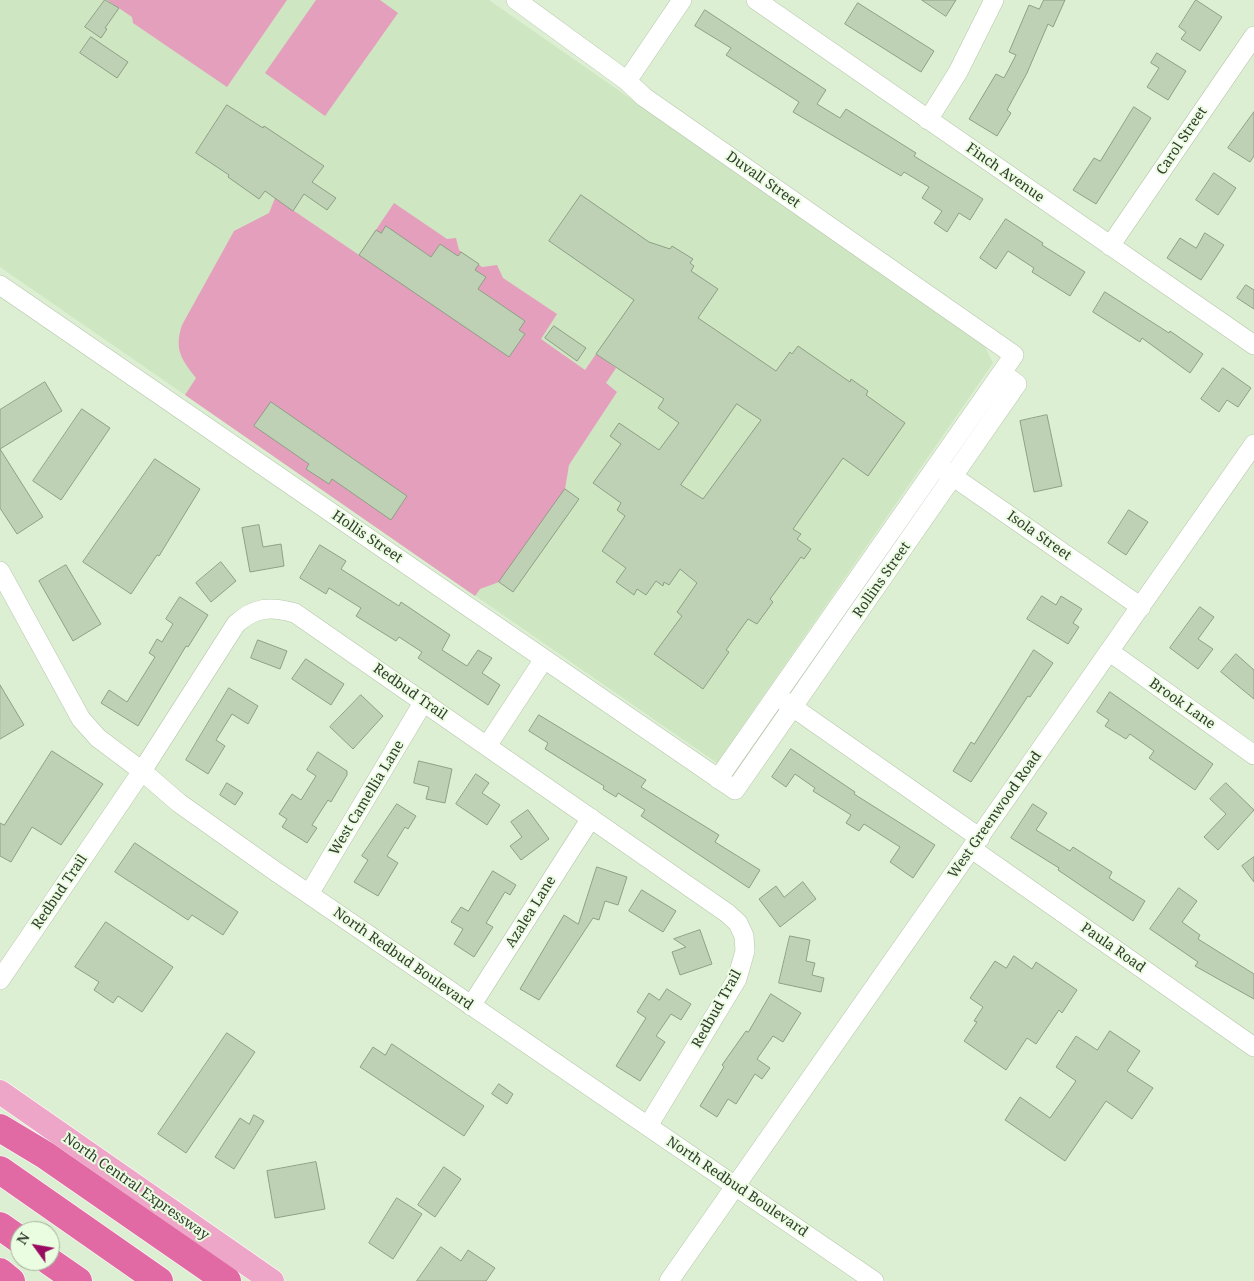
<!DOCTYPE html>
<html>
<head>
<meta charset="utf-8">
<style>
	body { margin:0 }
	#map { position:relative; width:1254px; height:1281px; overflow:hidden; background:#ddefd2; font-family:"Noto Serif",serif }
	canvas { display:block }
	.north { position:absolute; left:10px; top:1221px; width:50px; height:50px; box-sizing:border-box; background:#eafde0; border:1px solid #a1af99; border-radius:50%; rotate:302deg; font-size:14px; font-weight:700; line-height:20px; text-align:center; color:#333a2f }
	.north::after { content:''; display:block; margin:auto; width:18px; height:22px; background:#980b60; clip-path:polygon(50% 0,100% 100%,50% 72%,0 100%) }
</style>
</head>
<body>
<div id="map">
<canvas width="1254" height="1281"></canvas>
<div class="north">N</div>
</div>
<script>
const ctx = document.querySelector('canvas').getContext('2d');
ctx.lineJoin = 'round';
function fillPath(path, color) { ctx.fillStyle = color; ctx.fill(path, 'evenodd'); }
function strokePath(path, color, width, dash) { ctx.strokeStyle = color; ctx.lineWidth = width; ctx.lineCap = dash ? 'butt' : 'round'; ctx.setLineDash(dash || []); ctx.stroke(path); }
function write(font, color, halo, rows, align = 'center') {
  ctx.font = font + ' "Noto Serif",serif'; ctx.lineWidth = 4; ctx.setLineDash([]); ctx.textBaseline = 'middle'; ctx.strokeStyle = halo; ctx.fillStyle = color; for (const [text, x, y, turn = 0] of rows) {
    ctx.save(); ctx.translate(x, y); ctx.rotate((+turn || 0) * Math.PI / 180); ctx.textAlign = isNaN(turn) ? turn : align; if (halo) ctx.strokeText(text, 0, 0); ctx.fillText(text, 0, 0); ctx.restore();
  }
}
fillPath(new Path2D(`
	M0,0H489L984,345L993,363L717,763L0,267Z`), '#cfe6c2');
fillPath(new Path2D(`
	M107,0H287L227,87L133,23L132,17Z
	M316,0H380L398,13L325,116L265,73Z
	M275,198L359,255L394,203L447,239L456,238L459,250L482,267L497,265L503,278L557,314L541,339L585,370L596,354L616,368L606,383L617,392L569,465L565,489L499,582L480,589L475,596L185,395L196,378C181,359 174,349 182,325L234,231L269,213Z`), '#e49fbd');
const building = new Path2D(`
	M105,0L119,8L105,28L107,29L101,38L85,27Z
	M922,0H956L946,16Z
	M1044,0H1065L1053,27L1048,24L1027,73L1007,110L1011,113L997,136L969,119L996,74L1004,78L1016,55L1009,52L1029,5L1039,9Z
	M1196,0L1222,17L1200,51L1181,39L1186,32L1179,27Z
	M858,3L934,51L921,72L845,24Z
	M705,10L826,90L817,104L840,118L846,109L916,153L914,156L983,199L970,220L959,213L947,232L934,223L942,211L922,198L929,187L904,172L901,176L793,112L799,102L726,55L731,48L695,26Z
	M91,37L128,62L117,78L80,53Z
	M1157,53L1186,71L1168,100L1147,87L1159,68L1151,63Z
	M227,105L263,128L264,126L324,166L312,182L336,198L327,210L304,194L293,211L265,191L259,199L228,177L229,175L196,153Z
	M1134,107L1151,118L1096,204L1073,190L1094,158L1100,161Z
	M1254,112V156L1250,162L1228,148Z
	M1214,173L1236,188L1218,215L1196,200Z
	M581,195L649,242L670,249L672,246L693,259L690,263L694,266L691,271L718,289L698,318L776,371L790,352L792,354L798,346L850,382L851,379L868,391L866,395L905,423L868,476L843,458L793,529L801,534L797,539L811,549L804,559L801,557L770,599L773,602L757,624L748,619L726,650L729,652L703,689L654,654L682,616L677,612L697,583L680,569L669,585L664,582L663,586L656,581L646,595L637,589L634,595L616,582L626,568L602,551L625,516L617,510L621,503L593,483L621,444L610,436L619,423L659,450L679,423L658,408L664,399L596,354L634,300L549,241ZM737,404L761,420L703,499L681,485Z
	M1006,219L1043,243L1042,245L1085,272L1070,296L1032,272L1034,268L1008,251L996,269L980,258Z
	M386,226L431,257L440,244L458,256L461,252L479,264L475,270L486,277L478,289L525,321L519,330L525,334L509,357L359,255L376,230L381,233Z
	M1205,233L1224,245L1201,280L1167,258L1180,238L1196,248Z
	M1246,285L1254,290V309L1237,298Z
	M1105,292L1169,333L1170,331L1203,354L1190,373L1142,338L1140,342L1093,312Z
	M554,326L586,348L577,361L545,338Z
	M1223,368L1251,388L1238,407L1227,400L1219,412L1201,399Z
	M45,382L62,411L0,449L43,517L17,534L0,508V410Z
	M271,402L407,496L391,520L332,479L329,484L306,469L309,464L254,426Z
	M82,409L110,428L61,500L33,481Z
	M1047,415L1062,486L1034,492L1020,421Z
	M155,459L200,489L159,556L157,555L131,594L83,562Z
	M565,489L579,499L513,592L499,582Z
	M1129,510L1148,522L1126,555L1108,543Z
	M259,525L263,547L281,544L284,566L250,572L242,528Z
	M320,545L346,561L341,569L399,606L401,602L450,635L442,650L467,666L478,650L492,658L482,673L500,685L488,705L418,658L422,652L399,637L396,641L356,616L361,608L329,588L326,594L300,578Z
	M221,562L236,581L211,602L196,583Z
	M66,565L101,624L73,641L39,581Z
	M1042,596L1056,605L1061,596L1082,609L1073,623L1079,627L1068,644L1027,619Z
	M180,597L208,615L188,647L186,646L138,726L101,703L109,690L127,702L155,657L149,653L157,639L162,642L173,624L166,619Z
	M1200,607L1214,617L1198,639L1213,649L1198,669L1170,648Z
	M258,640L287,651L280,669L251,658Z
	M1034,650L1053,663L1030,697L1028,696L971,782L953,771L971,742L974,744Z
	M1236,654L1254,670V699L1221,672Z
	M306,659L344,684L331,705L292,679Z
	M0,685L24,725L0,739Z
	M229,688L258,706L248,724L232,714L216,740L225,746L208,774L186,760Z
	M1110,692L1213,764L1195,790L1149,758L1154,751L1130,734L1126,739L1105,726L1109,720L1097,712Z
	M361,695L383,716L353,749L330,727Z
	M539,715L646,780L641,787L719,835L715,842L760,870L749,888L641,816L645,810L618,793L616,797L603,789L604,786L545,749L548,743L529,731Z
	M791,749L855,792L854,794L935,845L913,878L890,862L900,847L864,824L859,831L846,823L851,815L813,791L815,788L795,774L786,787L772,777Z
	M52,751L103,784L61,845L32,827L11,862L0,856V823L4,825Z
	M318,752L347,771V775L331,802L328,800L312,825L317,828L307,843L282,827L287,819L279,814L292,794L301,800L316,776L307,770Z
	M419,761L452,769L445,803L426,799L429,787L414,783Z
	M476,774L489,783L482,793L500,805L487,825L456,804Z
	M227,783L243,793L235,805L220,795Z
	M1226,783L1254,810L1218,850L1204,837L1226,814L1210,799Z
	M397,804L416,816L408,829L405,827L387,856L398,863L378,896L354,882L368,860L362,856Z
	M1033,804L1047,813L1036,830L1070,851L1073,847L1112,872L1109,878L1145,901L1133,921L1058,870L1059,868L1011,838Z
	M528,810L549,839L521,860L510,846L522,837L511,822Z
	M135,843L238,912L223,935L192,915L188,920L115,872Z
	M1254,857V882L1242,866Z
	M597,867L627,877L618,905L605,901L599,920L593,918L539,1000L520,989L564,915L578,924Z
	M493,871L516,885L510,895L505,892L486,923L493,927L474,957L454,944L463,929L451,922L461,907L468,911Z
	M803,882L816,899L780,927L759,899L776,886L784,897Z
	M1179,888L1197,901L1182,922L1200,935L1198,939L1254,974V999L1195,966L1198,962L1150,929Z
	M642,890L676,911L663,932L629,911Z
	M106,922L173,967L142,1012L118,996L113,1003L94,990L99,982L75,967Z
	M700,930L712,964L680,975L672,952L686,947L674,939Z
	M790,936L810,940L806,961L815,963L812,975L824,978L821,992L779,983Z
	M1014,956L1032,969L1036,962L1077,990L1062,1013L1059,1010L1036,1044L1027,1038L1006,1070L964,1041L977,1022L974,1021L983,1007L970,998L995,961L1006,968Z
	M667,989L691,1004L681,1020L671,1014L656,1036L665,1042L640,1081L616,1066L646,1018L637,1012L649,993L659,1000Z
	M771,994L801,1013L783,1042L773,1036L757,1059L770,1068L762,1079L755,1074L736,1104L728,1099L717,1117L700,1106L724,1067L722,1065L746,1031L748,1032Z
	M1110,1031L1140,1051L1127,1071L1153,1088L1132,1119L1106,1101L1065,1161L1005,1120L1020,1097L1050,1118L1076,1081L1056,1067L1076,1036L1097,1050Z
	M227,1033L255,1052L186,1153L158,1134Z
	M392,1044L484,1106L464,1136L360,1067L373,1047L385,1055Z
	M499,1084L513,1094L507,1104L492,1094Z
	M254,1115L264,1121L234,1169L215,1157L240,1118L249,1124Z
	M316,1162L325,1209L275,1218L267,1171Z
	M444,1167L461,1179L435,1217L418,1205Z
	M397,1198L422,1214L393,1259L369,1243Z
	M441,1247L461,1261L468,1250L495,1268L486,1281H417Z`);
fillPath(building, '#bfd1b5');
strokePath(building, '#8ea085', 1);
const minor = new Path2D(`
	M516,0L627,81L644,97L1014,355L718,779
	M756,0L1254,345
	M627,81L682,0
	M928,120L958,72L994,0
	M1110,246L1254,36
	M0,285L735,790L1017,384L1002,373
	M945,471L1141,607
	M0,571L81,719L98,738L142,771L179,803L275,871L874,1281
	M1110,652L1254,755
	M784,701L980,838
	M487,746L544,659
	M972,849L1254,1047
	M309,894L424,701
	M0,980L142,771L236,624C255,607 270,606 295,613L727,913L738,923L744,936L745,951L737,979L648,1126
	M471,1006L591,818
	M669,1281L1254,444`);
const major = new Path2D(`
	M0,1092L272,1281`);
const highway = new Path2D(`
	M0,1128L45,1155L227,1281
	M0,1170L159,1281
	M0,1226L20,1240
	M49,1261L78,1281
	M0,1272L11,1281`);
strokePath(minor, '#b4c7ab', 20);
strokePath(major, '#fff', 25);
strokePath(highway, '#fff', 29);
strokePath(minor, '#fff', 19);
strokePath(major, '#eea6c8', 24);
strokePath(highway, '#e26aa4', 28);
write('14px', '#333a2f', '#eafde0', [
	["Carol Street",1182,141,-56],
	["Finch Avenue",1005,173,35],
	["Duvall Street",763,180,35],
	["Isola Street",1039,536,35],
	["Hollis Street",367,537,34],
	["Rollins Street",882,580,-55],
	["Redbud Trail",410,692,35],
	["Brook Lane",1182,704,35],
	["West Camellia Lane",367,798,-59],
	["West Greenwood Road",995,815,-55],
	["Redbud Trail",60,892,-56],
	["Azalea Lane",531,912,-58],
	["Paula Road",1113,948,35],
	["North Redbud Boulevard",403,959,35],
	["Redbud Trail",717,1009,-61],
	["North Central Expressway",136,1187,35],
	["North Redbud Boulevard",737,1187,34]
]);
</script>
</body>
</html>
